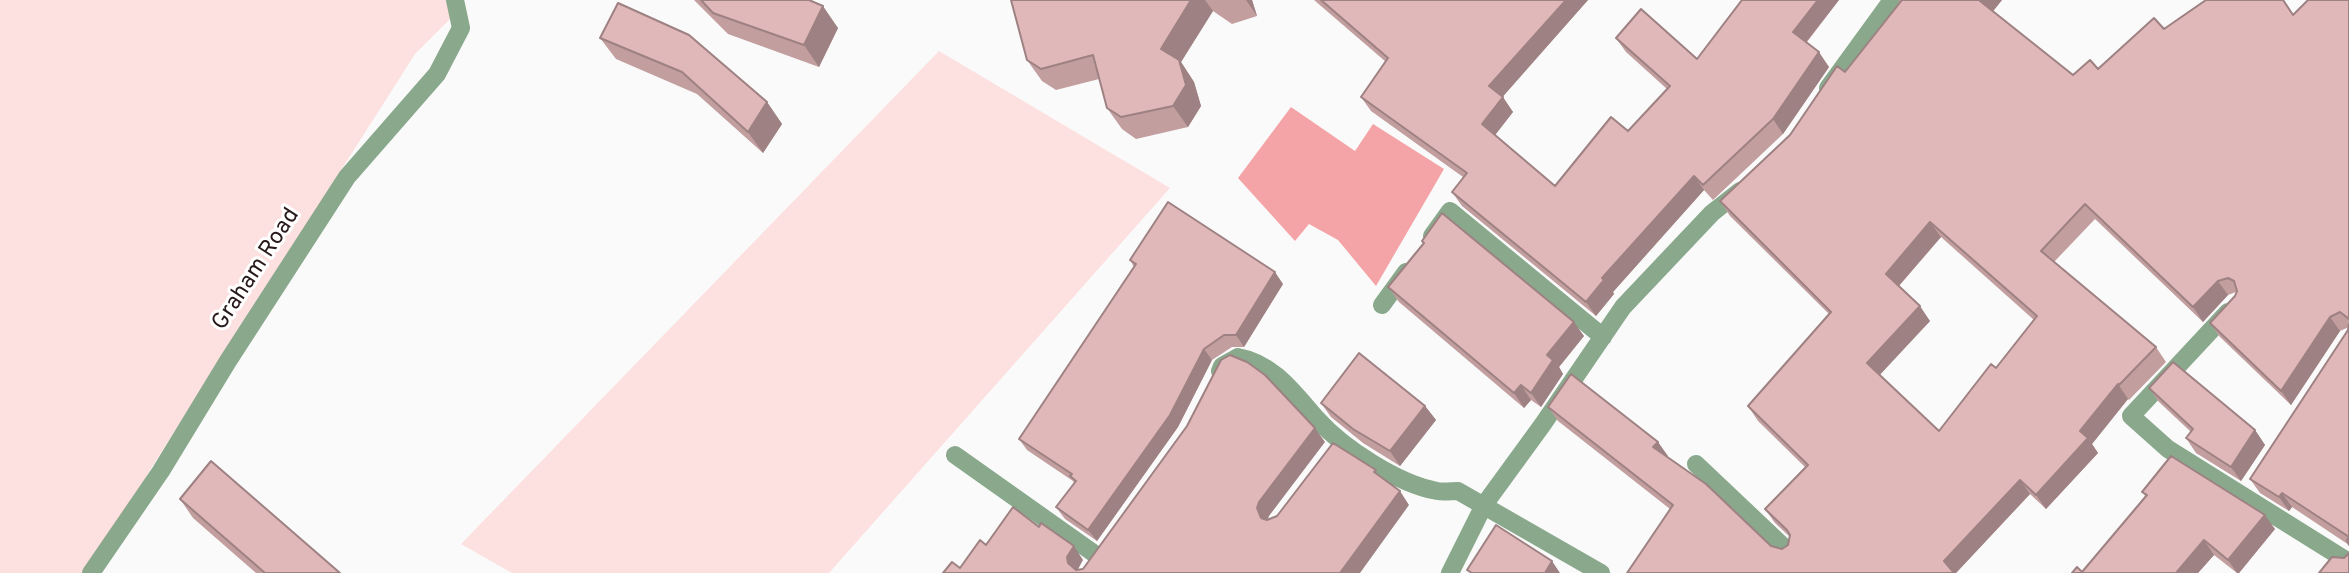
<!DOCTYPE html>
<html>
<head>
<meta charset="utf-8">
<style>
	body { margin:0 }
	canvas { display:block; background:#fafafa }
</style>
</head>
<body>
<canvas width="2349" height="573"></canvas>
<script>
const ctx = document.querySelector('canvas').getContext('2d');
ctx.lineJoin = 'round';
function fillPath(path, color) { ctx.fillStyle = color; ctx.fill(path, 'evenodd'); }
function strokePath(path, color, width, dash) { ctx.strokeStyle = color; ctx.lineWidth = width; ctx.lineCap = dash ? 'butt' : 'round'; ctx.setLineDash(dash || []); ctx.stroke(path); }
function write(font, color, halo, rows, align = 'center') {
  ctx.font = font + ' Overpass,sans-serif'; ctx.lineWidth = 6; ctx.setLineDash([]); ctx.textBaseline = 'middle'; ctx.strokeStyle = halo; ctx.fillStyle = color; for (const [text, x, y, turn = 0] of rows) {
    ctx.save(); ctx.translate(x, y); ctx.rotate((+turn || 0) * Math.PI / 180); ctx.textAlign = isNaN(turn) ? turn : align; if (halo) ctx.strokeText(text, 0, 0); ctx.fillText(text, 0, 0); ctx.restore();
  }
}
fillPath(new Path2D(`
	M0,0H462L455,14L415,54L150,470L97,573H0Z
	M939,51L1170,188L829,573H512L461,544Z`), '#fde0e0');
fillPath(new Path2D(`
	M1291,107L1355,151L1373,124L1444,169L1376,286L1338,240L1309,224L1295,241L1238,178Z`), '#f4a4a7');
strokePath(new Path2D(`
	M1828,88L1892,0
	M1432,236L1450,211L1603,337
	M1382,305L1406,272
	M2228,312L2131,416L2168,449L2349,562
	M1220,371L1222,366L1238,357C1273,363 1294,393 1317,419C1343,448 1398,484 1437,491C1443,492 1452,491 1458,491L1601,573
	M955,455L1099,557
	M1696,464L1789,552
	M91,573L161,471L228,361L347,177L437,74L461,28L455,0
	M1450,573L1484,505L1543,424L1623,307L1712,213L1740,191`), '#89a88c', 18);
fillPath(new Path2D(`
	M694,0H809L838,28L819,67L728,34Z
	M1011,0H1252L1257,16L1232,24L1213,11L1181,62L1194,82L1201,106L1188,127L1136,139L1122,129L1107,108L1099,79L1056,90L1042,81L1027,60Z
	M1314,0H1588L1502,97L1513,112L1495,135L1555,186L1628,131L1667,89L1626,52L1616,38L1697,59L1742,0H1839L1807,42L1829,67L1783,134L1713,200L1704,190L1613,292L1614,294L1596,316L1462,206L1452,192L1463,177L1371,111L1361,97L1386,62Z
	M1898,0H2002L1993,11L2073,75L2098,69L2164,29L2284,0L2293,14L2349,0V545L2292,507L2289,511L2260,493L2250,479L2348,330L2349,327L2340,331L2291,405L2220,337L2210,323L2235,296L2236,292L2228,295L2203,322L2095,219L2054,262L2156,347L2166,362L2129,400L2128,399L2092,444L2098,453L2046,509L2030,494L1956,573H1627L1670,509L1558,421L1548,407L1658,442L1667,457L1771,546L1782,549L1788,545L1790,537L1775,523L1765,509L1805,467L1758,421L1748,406L1829,314L1730,216L1720,201L1790,135L1845,72L1900,2ZM1941,237L2034,320L1996,368L1939,431L1879,375L1930,321L1899,286Z
	M600,38L767,102L782,124L763,153L697,94L616,59Z
	M1422,241L1584,336L1559,367L1563,374L1541,407L1531,400L1524,408L1399,302L1388,287L1423,244Z
	M1130,260L1283,284L1244,347H1232L1212,360L1178,427L1097,541L1065,519L1056,507L1074,483L1073,481L1027,450L1019,439L1134,267Z
	M2149,388L2255,430L2265,445L2241,481L2196,453L2186,438L2191,432L2159,402Z
	M1321,403L1425,406L1436,420L1400,466L1363,443L1331,417Z
	M2142,492L2275,529L2239,573H2237L2214,555L2198,573H2072L2082,572L2146,497Z
	M180,499L340,573H256L193,518Z`), '#c29e9f');
fillPath(new Path2D(`
	M1191,0H1205L1213,11L1181,62L1194,82L1201,106L1188,127L1173,106L1161,49Z
	M1246,0H1252L1257,16Z
	M1566,0H1588L1499,101L1489,86Z
	M1818,0H1839L1803,46L1793,32Z
	M1981,0H2002L1990,15L1980,1Z
	M823,6L838,28L819,67L804,45Z
	M1819,52L1829,67L1783,134L1773,119Z
	M1503,97L1513,112L1492,139L1482,124Z
	M767,102L782,124L763,153L748,132Z
	M1694,176L1704,190L1613,292L1614,294L1596,316L1586,302L1602,278Z
	M1930,222L1941,237L1896,289L1886,274Z
	M1275,272L1283,284L1244,347L1236,335Z
	M2218,281L2228,295L2203,322L2193,307Z
	M1920,306L1930,321L1877,378L1867,363Z
	M2330,317L2340,331L2291,405L2281,391Z
	M1574,322L1584,336L1559,367L1563,374L1541,407L1531,393L1547,355Z
	M1204,349L1212,360L1178,427L1097,541L1088,530Z
	M2118,384L2128,399L2092,444L2098,453L2046,509L2036,495L2080,431Z
	M1521,385L1531,400L1524,408L1514,393Z
	M1425,406L1436,420L1400,466L1390,451Z
	M1315,428L1325,442L1269,516L1267,522L1261,518L1257,508L1259,502Z
	M2255,430L2265,445L2241,481L2231,467Z
	M1658,442L1668,456L1663,461L1653,447Z
	M2020,480L2030,494L1956,573H1952L1944,561Z
	M1400,491L1409,505L1360,573H1340Z
	M2282,493L2292,507L2289,511L2279,497Z
	M2265,515L2275,529L2239,573H2237L2228,560Z
	M2204,540L2214,555L2198,573H2176Z
	M1074,546L1083,560L1077,571L1068,563L1067,557Z
	M1552,561L1560,573H1545Z`), '#9e8182');
const building = new Path2D(`
	M701,0H809L823,6L804,45L713,13Z
	M1011,0H1191L1161,49L1179,60L1186,85L1173,106L1121,117L1107,108L1093,55L1041,69L1027,60Z
	M1321,0H1566L1489,86L1503,97L1482,124L1555,186L1611,117L1628,131L1670,86L1616,38L1641,9L1697,59L1742,0H1818L1793,32L1819,52L1773,119L1703,185L1694,176L1602,278L1604,280L1586,302L1452,192L1467,173L1361,97L1388,58Z
	M1902,0H1981L1980,1L2073,75L2090,60L2098,69L2154,18L2164,29L2206,0H2283L2293,15L2308,0H2349V319L2340,312L2330,317L2281,391L2210,323L2235,296L2237,291L2234,281L2228,278L2218,281L2193,307L2085,204L2041,251L2156,347L2119,385L2118,384L2080,431L2088,438L2036,495L2020,480L1944,561L1954,573H1627L1673,505L1548,407L1571,374L1658,442L1653,447L1706,484L1771,546L1782,549L1788,545L1790,535L1787,530L1765,509L1808,465L1748,406L1831,312L1720,201L1790,135L1837,66L1845,72ZM1930,222L2037,316L1996,368L1991,364L1939,431L1867,363L1920,306L1886,274Z
	M618,3L689,35L767,102L748,132L682,72L600,38Z
	M1168,202L1275,272L1236,335H1224L1204,349L1170,415L1088,530L1056,507L1076,481L1070,476L1072,474L1019,439L1136,264L1130,260Z
	M1442,213L1574,322L1547,355L1553,360L1531,393L1521,385L1514,393L1388,287L1424,243L1422,241Z
	M2349,324V545L2347,540L2349,537L2282,493L2279,497L2250,479L2348,330Z
	M1359,353L1425,406L1390,451L1353,429L1321,403Z
	M1230,355L1247,362L1265,375L1315,428L1259,502L1257,508L1261,518L1267,520L1277,516L1333,443L1376,470L1374,472L1400,491L1340,573H943L952,562L960,568L980,540L986,545L1013,507L1039,527L1041,523L1074,546L1067,557L1068,563L1076,570L1083,569L1187,426L1221,360Z
	M2173,362L2255,430L2231,467L2186,438L2193,429L2149,388Z
	M2171,456L2265,515L2228,560L2204,540L2176,573H2072L2077,567L2082,572L2147,495L2142,492Z
	M211,461L340,573H265L180,499Z
	M1496,525L1552,561L1545,573H1472L1467,570Z
	M2349,553V573H2319L2332,557L2344,558Z`);
fillPath(building, '#e1b8b9');
strokePath(building, '#9e8182', 2);
write('23px', '#28191a', '#fff', [
	["Graham Road",257,270,-57]
]);
</script>
</body>
</html>
